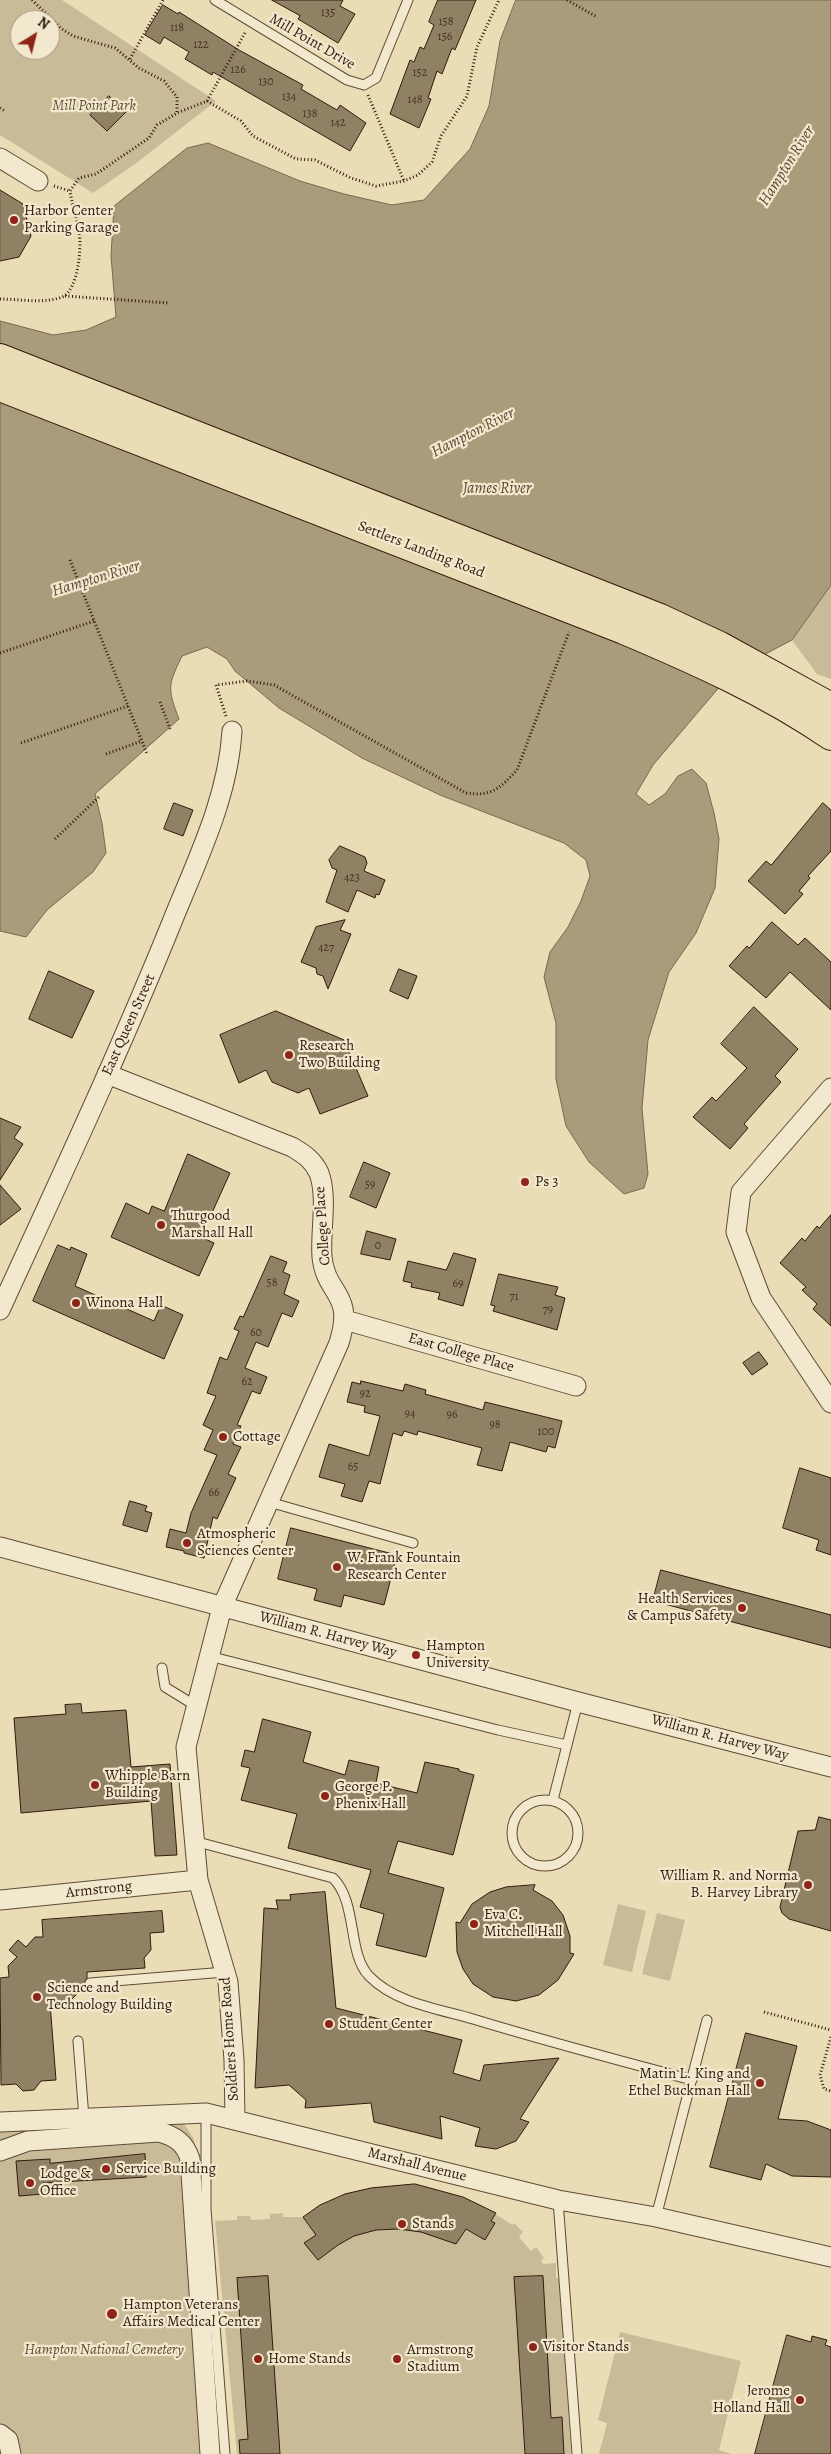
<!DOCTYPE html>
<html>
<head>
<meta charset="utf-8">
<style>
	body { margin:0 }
	#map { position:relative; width:831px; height:2454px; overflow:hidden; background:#eadcb4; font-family:Alegreya,serif }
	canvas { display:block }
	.north { position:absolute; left:10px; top:10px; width:50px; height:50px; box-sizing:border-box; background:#f1e8ce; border:1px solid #a39681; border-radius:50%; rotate:36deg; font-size:14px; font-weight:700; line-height:20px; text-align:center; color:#2f1c0d }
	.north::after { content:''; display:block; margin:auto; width:18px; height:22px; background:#8f2418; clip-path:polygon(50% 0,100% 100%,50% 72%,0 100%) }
</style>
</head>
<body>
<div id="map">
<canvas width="831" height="2454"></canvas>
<div class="north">N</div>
</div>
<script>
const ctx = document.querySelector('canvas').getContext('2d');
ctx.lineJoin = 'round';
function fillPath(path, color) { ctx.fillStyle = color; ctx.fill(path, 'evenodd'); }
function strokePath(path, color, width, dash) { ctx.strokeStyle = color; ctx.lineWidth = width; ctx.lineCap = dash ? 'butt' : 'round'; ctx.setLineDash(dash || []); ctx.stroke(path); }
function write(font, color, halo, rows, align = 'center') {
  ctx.font = font + ' Alegreya,serif'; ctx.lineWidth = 4.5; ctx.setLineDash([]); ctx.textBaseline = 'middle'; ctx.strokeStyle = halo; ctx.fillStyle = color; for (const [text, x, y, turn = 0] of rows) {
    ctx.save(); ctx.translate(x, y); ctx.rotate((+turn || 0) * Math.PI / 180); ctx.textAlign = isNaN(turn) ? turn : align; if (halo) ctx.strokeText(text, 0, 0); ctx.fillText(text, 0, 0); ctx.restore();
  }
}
fillPath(new Path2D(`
	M0,0H62L216,101L135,164L93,193L0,135ZM20,20H50V50H20Z
	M831,585V679L817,674L792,640Z
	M618,1904L646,1911L632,1972L603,1965Z
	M657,1913L685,1920L670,1981L642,1974Z
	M181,2119L194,2139L214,2454H0V2130Z
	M415,2184C450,2192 482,2203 512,2225L514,2223L523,2232L519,2237L531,2251L536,2247L544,2258L541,2260L543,2264L556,2263V2278L560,2279L571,2454H237L215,2221L237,2220V2216H250L251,2220L270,2219V2214L283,2213V2217H303L320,2205L345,2194L371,2188Z
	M620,2332L741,2361L719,2450L732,2454H599L607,2423L598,2420Z`), '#cabb98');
const water = new Path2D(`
	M516,0H831V585L792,640L733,671L653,765L636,794L649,805L665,794L678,776L692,769L706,783L714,813L719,839L715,888L696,933L669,972L648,1040L642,1108L648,1174L644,1188L624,1194L589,1162L566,1126L556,1079V1023L544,977L550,952L568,927L581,901L590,876L586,860L564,843L440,795L362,758L279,708L235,671L227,659L207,647L182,656C168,685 167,688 179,719L95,794L102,823L106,853L93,872L47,910L26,937L0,931V321L53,335L86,330L116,317L111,256L114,206L187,148L208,143L300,181L344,194L392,205L424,200L470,149L489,106L500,41Z`);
fillPath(water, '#aa9b7b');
strokePath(water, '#79684f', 1);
const building = new Path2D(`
	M272,0H343L340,6L355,14L338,43L298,19L300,16Z
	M438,0H476L455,50L452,48L442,74L437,71L428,98L431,99L419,128L390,114L410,60L414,62L420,47L424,49L434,25L429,22Z
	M163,5L178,14L179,12L239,50L303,85L301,89L337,110L340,105L366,123L350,151L213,72L212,75L185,59L189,52L164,37L160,44L145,35Z
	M109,96L126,112L107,131L90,115Z
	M0,190L23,204L31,236L19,257L0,261Z
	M174,803L193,810L183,836L164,829Z
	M823,803L831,810V851L808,876L810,878L799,891L803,894L785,914L748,881L766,861L771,865Z
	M340,846L365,857L367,863L364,871L385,880L379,895L376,894L375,898L357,890L348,912L326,902L337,870L332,868L329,860Z
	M345,920L340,930L351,934L328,989L323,976L317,974L316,968L301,962L316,927Z
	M772,922L798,945L805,938L831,962V1010L790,972L766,998L729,966L747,946L749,948Z
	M399,969L417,976L408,999L390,991Z
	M49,971L94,991L72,1038L29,1019Z
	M754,1007L798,1049L775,1076L781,1082L744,1124L748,1128L730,1149L693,1117L712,1097L716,1101L747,1068L721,1044Z
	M276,1011L344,1040L368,1096L320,1114L309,1088L298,1093L272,1082L266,1070L239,1083L220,1035Z
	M0,1118L21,1127L14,1138L23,1144L0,1180Z
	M188,1154L230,1173L201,1237L214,1243L199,1276L111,1237L126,1203L149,1214L152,1206L164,1211Z
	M364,1162L390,1173L376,1208L350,1197Z
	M0,1185L21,1209L0,1225Z
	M831,1215V1326L813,1309L817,1304L802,1290L806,1287L780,1263L802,1238L805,1241L817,1226L819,1228Z
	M367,1231L396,1239L390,1260L361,1254Z
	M58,1245L70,1250L71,1247L87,1254L75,1286L154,1321L161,1305L183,1315L164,1359L33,1301Z
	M454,1253L476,1259L463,1306L438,1299L440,1293L411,1287L412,1283L403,1281L408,1261L446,1270Z
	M271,1256L287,1262L283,1272L290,1275L284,1294L299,1301L292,1317L282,1313L268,1347L256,1342L245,1368L267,1377L260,1394L252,1391L237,1425L241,1426L233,1444L241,1447L228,1474L236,1478L217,1519L213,1517L204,1558L184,1553V1551L166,1547L170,1529L186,1533L191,1513L217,1455L204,1450L213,1430L203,1425L216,1396L207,1393L220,1357L227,1360L239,1331L234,1329L240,1316L243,1317Z
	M499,1274L558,1287L555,1295L565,1298L557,1330L493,1311L495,1306L491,1305Z
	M759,1352L768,1364L752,1375L743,1363Z
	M361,1381L403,1391L405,1384L426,1390L425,1394L483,1410L485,1402L562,1421L555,1448L548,1446L546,1452L510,1442L502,1471L477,1465L482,1448L418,1431L417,1435L404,1431L402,1436L393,1433L380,1484L369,1481L362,1502L341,1496L345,1484L319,1477L329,1444L369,1456L380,1416L364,1412L365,1406L347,1402L352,1382L360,1384Z
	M800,1468L831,1478V1555L816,1550L819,1540L783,1528Z
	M130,1501L147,1506L145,1511L152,1513L147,1532L123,1525Z
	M291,1528L397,1555L384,1605L344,1595L341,1607L314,1600L317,1589L278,1579Z
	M661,1570L831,1615V1648L653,1601Z
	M81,1704L82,1713L126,1710L131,1767L170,1764L177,1855L155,1856L151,1801L21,1813L14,1718L66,1714L65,1705Z
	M263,1719L311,1732L303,1762L345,1775L349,1760L379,1767L376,1783L417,1793L425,1762L459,1769V1771L474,1775L453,1855L398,1841L388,1873L444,1888L426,1957L376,1945L384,1914L360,1907L371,1870L288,1848L297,1814L241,1800L250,1768L241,1766L245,1750L254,1752Z
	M819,1817L831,1820V1931L789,1919L782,1913L780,1907L798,1831L815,1830Z
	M535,1885L533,1890L552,1901L563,1915L570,1936V1953L574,1954L558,1980L539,1995L516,2001L493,1997L473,1984L463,1969L457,1952L456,1922L460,1923L472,1904L490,1892L506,1887Z
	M325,1892L336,2008L462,2040L453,2073L480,2081L484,2065L559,2058L520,2119L529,2122L516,2141L496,2149L475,2146L480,2128L440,2116L442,2139L374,2122L371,2103L305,2108L306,2100L289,2085L255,2088L264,1908L278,1909L276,1900H291L290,1895Z
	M162,1911L164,1932L150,1933L151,1950L144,1958L145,1968L87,1972V1978L84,1983L88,1992L78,1993L70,2001L50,2003L56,2080L41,2081L34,2090L23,2091L16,2084L1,2085L0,1978L9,1977L8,1966L17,1957L9,1950L18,1940L26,1947L35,1937H43L42,1920Z
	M746,2033L797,2046L778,2119L807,2121L831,2130V2177L792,2176L766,2164L761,2180L710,2167Z
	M145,2154L146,2177L43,2183V2194L19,2196L16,2161L50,2159V2163Z
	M415,2184L463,2197L496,2213L491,2221L495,2223L485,2240L466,2229L456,2244L421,2232L398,2229L376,2230L354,2236L338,2245L318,2260L304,2243L316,2235L303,2217L320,2205L345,2194L371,2188Z
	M268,2276L280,2454H240L239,2440L248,2439L237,2278Z
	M543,2276L551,2418L562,2417L564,2454H525L514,2277Z
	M787,2335L811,2342L812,2336L827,2340L825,2345L831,2347V2454H755Z`);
fillPath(building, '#908064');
strokePath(building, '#2f1c0d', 1);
const lane = new Path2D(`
	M215,0L347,80L364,85L376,78L408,0
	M269,1502L413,1543
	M209,1656L498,1730L567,1745
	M162,1668L165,1687L196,1706
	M512 1833a33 33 0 1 1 66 0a33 33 0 1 1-66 0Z
	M553,1800L578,1702
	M194,1841L333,1878C358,1903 347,1953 369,1976C395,2003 439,2009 473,2019C545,2041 618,2060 692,2080
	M90,1983L225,1972
	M78,2041L84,2118
	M206,2113V2209L225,2454
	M558,2200L577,2454
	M656,2217L707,2020`);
const street = new Path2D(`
	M0,158L38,181
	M107,1074L292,1147C304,1154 313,1160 319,1173C328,1198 320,1230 322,1257C326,1296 355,1292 339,1343L222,1607L186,1747L198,1880L228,1982L234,2060L235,2120
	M831,1088L741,1192L736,1232L761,1298L831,1403
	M0,1310C59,1181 119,1053 172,922C197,860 228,798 232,731
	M345,1320L576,1386
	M0,1547L578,1702L831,1767
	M0,1900L198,1880
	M0,2122L206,2113L558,2200L656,2217L831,2257
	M0,2151L28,2141L159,2132C175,2136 185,2143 190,2159L210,2454
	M0,2434L8,2440L11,2454`);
const primary = new Path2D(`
	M0,358L660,618L720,646L831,707
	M0,387L624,630C695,660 767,692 831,736`);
strokePath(lane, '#5e4c37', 11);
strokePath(street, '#5e4c37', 21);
strokePath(primary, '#2f1c0d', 30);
strokePath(new Path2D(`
	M32,0L62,29L73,36L115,48L139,68L164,81L177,97V113
	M567,0L597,17
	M130,59L163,0
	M368,95L404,181
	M207,101L246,31
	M0,108L5,111
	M54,186L70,191
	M65,296L169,303
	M0,299C19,299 44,304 62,297C78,291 82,247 79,232C77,218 72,205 70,191L79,178L96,174L149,138L157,125L177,113L207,101L241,121L253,136L296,159L315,160L351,178L376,186L404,181L418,175L432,162L441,136L467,96L477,47L499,0
	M70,560L147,754
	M0,653L94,621
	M160,702L170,729
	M226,716L216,685L247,681L274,685L466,793C492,797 500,788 517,770L569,632
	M21,743L128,706
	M106,754L142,741
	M55,839L100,796
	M764,2012L831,2030
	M831,2037L820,2075L824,2089L831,2091`), '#2f1c0d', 3, [1, 2.5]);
strokePath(lane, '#f1e8ce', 9);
strokePath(street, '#f1e8ce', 19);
strokePath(primary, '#eadcb4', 28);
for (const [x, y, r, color] of [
	[14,220,5,"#8f2418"],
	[289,1055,5,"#8f2418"],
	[525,1182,5,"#8f2418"],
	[161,1225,5,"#8f2418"],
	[76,1303,5,"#8f2418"],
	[223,1437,5,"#8f2418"],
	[187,1543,5,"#8f2418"],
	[337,1567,5,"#8f2418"],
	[742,1608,5,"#8f2418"],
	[416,1655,5,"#8f2418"],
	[95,1785,5,"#8f2418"],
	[325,1796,5,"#8f2418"],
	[808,1885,5,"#8f2418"],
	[474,1924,5,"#8f2418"],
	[37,1997,5,"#8f2418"],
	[329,2024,5,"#8f2418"],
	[760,2083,5,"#8f2418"],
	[106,2169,5,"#8f2418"],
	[30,2183,5,"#8f2418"],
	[402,2224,5,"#8f2418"],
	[112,2314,6,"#8f2418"],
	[533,2347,5,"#8f2418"],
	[258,2359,5,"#8f2418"],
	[397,2359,5,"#8f2418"],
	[800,2400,5,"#8f2418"]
]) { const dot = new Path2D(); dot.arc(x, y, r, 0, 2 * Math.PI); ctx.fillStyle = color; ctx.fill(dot); strokePath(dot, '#f1e8ce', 2); }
write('12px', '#473523', null, [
	["135",328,13],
	["158",446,22],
	["118",177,28],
	["156",445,37],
	["122",201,45],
	["126",238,70],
	["152",420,73],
	["130",266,82],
	["134",289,97],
	["148",415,100],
	["138",310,114],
	["142",338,123],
	["423",352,878],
	["427",326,948],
	["59",370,1185],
	["0",378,1246],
	["58",272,1283],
	["69",458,1284],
	["71",514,1297],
	["79",548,1310],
	["60",256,1333],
	["62",247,1382],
	["92",365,1394],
	["94",410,1414],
	["96",452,1415],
	["98",495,1425],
	["100",546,1432],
	["65",353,1467],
	["66",214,1493]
]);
write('15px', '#2f1c0d', '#f1e8ce', [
	["Mill Point Drive",312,42,30],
	["Settlers Landing Road",421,550,21],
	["East Queen Street",129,1025,-66],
	["College Place",323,1226,-94],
	["East College Place",461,1353,16],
	["William R. Harvey Way",328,1635,15],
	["William R. Harvey Way",720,1738,15],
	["Armstrong",99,1890,-6],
	["Soldiers Home Road",230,2039,-94],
	["Marshall Avenue",417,2165,14]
]);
write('italic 15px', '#5e4c37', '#f1e8ce', [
	["Mill Point Park",94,106],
	["Hampton National Cemetery",104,2350]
]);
write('15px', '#2f1c0d', '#f1e8ce', [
	["Harbor Center",24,211],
	["Parking Garage",24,228],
	["Research",299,1046],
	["Two Building",299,1063],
	["Ps 3",535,1182],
	["Thurgood",171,1216],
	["Marshall Hall",171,1233],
	["Winona Hall",86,1303],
	["Cottage",233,1437],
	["Atmospheric",197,1534],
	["Sciences Center",197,1551],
	["W. Frank Fountain",347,1558],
	["Research Center",347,1575],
	["Health Services",732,1599,"right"],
	["& Campus Safety",732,1616,"right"],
	["Hampton",426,1646],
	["University",426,1663],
	["Whipple Barn",105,1776],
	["Building",105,1793],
	["George P.",335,1787],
	["Phenix Hall",335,1804],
	["William R. and Norma",798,1876,"right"],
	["B. Harvey Library",798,1893,"right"],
	["Eva C.",484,1915],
	["Mitchell Hall",484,1932],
	["Science and",47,1988],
	["Technology Building",47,2005],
	["Student Center",339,2024],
	["Matin L. King and",750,2074,"right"],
	["Ethel Buckman Hall",750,2091,"right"],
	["Service Building",116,2169],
	["Lodge &",40,2174],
	["Office",40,2191],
	["Stands",412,2224],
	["Hampton Veterans",123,2305],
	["Affairs Medical Center",123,2322],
	["Visitor Stands",543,2347],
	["Armstrong",407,2350],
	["Stadium",407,2367],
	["Home Stands",268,2359],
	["Jerome",790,2391,"right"],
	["Holland Hall",790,2408,"right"]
], 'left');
write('italic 16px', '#5a4834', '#f1e8ce', [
	["Hampton River",787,166,-58],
	["Hampton River",473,433,-27],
	["James River",497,489],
	["Hampton River",96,579,-17]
]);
</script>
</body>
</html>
